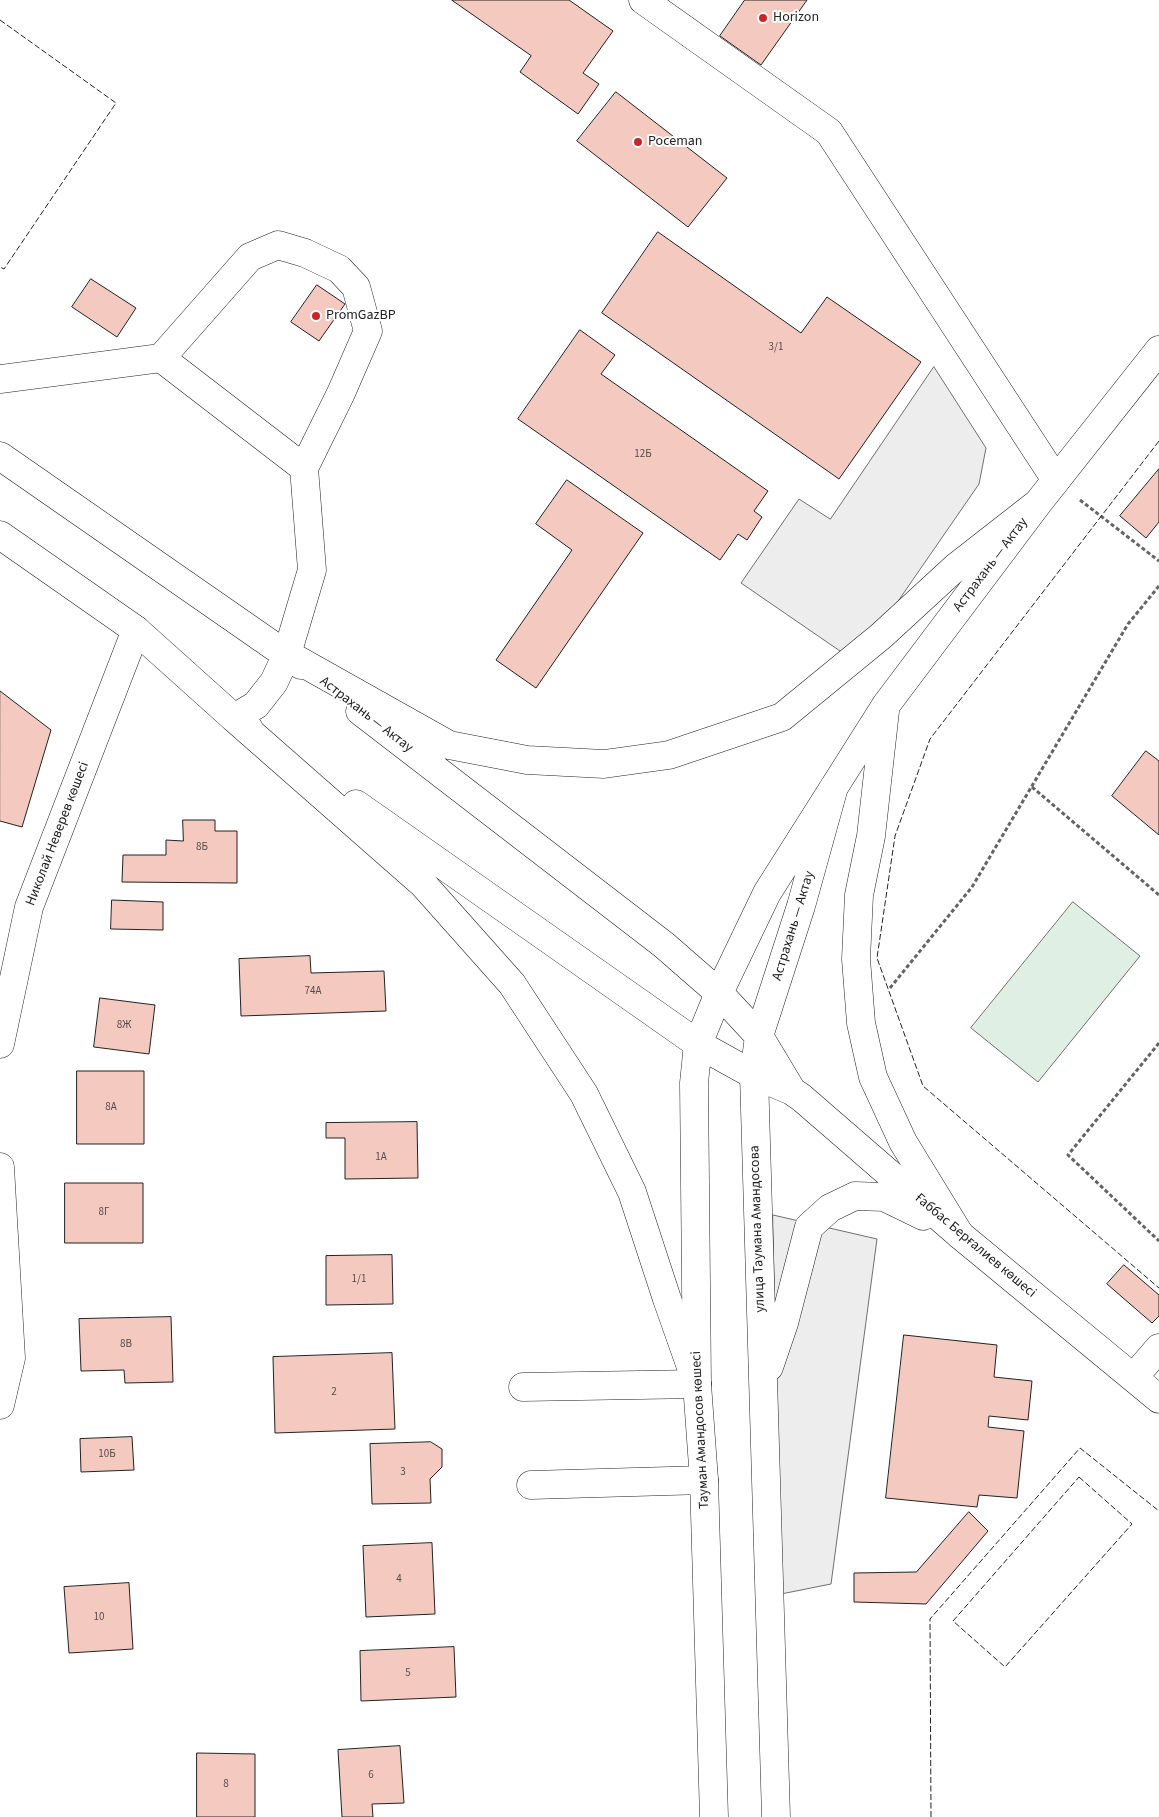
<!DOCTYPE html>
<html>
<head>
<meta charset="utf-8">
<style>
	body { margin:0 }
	canvas { display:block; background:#fff }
</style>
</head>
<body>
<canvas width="1159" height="1817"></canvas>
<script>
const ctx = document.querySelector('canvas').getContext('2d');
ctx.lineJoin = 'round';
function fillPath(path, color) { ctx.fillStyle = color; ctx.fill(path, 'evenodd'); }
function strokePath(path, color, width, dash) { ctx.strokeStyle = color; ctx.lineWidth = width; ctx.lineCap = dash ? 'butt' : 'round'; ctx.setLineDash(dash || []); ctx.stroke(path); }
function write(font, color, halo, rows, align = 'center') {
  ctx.font = font + ' "Source Sans 3",sans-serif'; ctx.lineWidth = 4; ctx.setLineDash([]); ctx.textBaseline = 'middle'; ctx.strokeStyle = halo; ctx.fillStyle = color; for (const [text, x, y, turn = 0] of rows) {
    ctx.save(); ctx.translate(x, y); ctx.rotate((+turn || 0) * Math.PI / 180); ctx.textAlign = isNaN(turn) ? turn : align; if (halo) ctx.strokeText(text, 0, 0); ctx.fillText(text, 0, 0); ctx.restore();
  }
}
const green = new Path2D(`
	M1073,902L1140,956L1038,1082L971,1028Z`);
fillPath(green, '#e0efe3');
strokePath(green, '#6f6f6f', 1);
const parking = new Path2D(`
	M934,367L986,448L979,484L856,662L741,583L799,499L830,519Z
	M773,1215L877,1239L831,1584L781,1594Z`);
fillPath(parking, '#ededed');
strokePath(parking, '#6f6f6f', 1);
const building = new Path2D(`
	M452,0H569L613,31L583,73L599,84L578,114L520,72L531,56Z
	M745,0H807L761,65L720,36Z
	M616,92L727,178L688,227L577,141Z
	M658,232L801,333L827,297L921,362L839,479L602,313Z
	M91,279L136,308L117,337L72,307Z
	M317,285L345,304L319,341L291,322Z
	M580,330L615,355L601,374L768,491L754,511L762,517L747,540L738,534L720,560L518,419Z
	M1159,469V522L1146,538L1120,516Z
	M567,480L643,533L536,688L496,660L572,550L536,524Z
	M0,691L51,730L22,827L0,821Z
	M1146,751L1159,761V835L1112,796Z
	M183,820H215V831H237V883L122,882L123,855H166V840L183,841Z
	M112,900L163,902V930L111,929Z
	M310,956L311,973L384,971L386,1011L241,1016L239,959Z
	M100,998L155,1005L149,1054L94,1047Z
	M77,1071H144V1144H77Z
	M417,1122L418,1178L345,1179V1138H326V1123Z
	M65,1183H143V1243H65Z
	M392,1255L393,1304L326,1305V1256Z
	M1124,1265L1159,1295V1316L1152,1323L1107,1284Z
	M171,1317L173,1382L125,1383L124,1370L81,1371L79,1319Z
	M904,1335L997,1345L994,1377L1032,1381L1028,1420L989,1416L988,1427L1024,1431L1017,1498L979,1495L977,1507L886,1498Z
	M392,1353L395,1429L275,1433L273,1357Z
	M132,1437L134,1470L81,1472L80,1439Z
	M431,1442L442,1449V1467L430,1479L431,1503L372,1504L370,1444Z
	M969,1512L988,1531L926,1604L854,1602V1573L916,1572Z
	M432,1543L435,1614L366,1617L363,1546Z
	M129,1583L133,1649L69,1653L64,1587Z
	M454,1647L456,1697L361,1701L360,1651Z
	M400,1746L404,1803L372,1804L373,1817H342L338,1750Z
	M197,1753L255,1754V1817H197Z`);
fillPath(building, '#f3c9c0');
strokePath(building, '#222', 1);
const minor = new Path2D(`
	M643,0L829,132L1056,480
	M161,358L250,257L278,245L305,253L339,269L356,287L368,331L341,393L304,468
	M0,379L161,358L304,468L312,570L287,654
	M0,1044L29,907L136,630
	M0,1167L11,1358L0,1405
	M1134,1377L1159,1348
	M523,1387L697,1384
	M531,1485L704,1480`);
const major = new Path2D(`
	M759,1036L792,1091
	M698,1044L694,1083L697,1384L704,1480L714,1817
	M769,1367L784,1323L809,1227L830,1208L855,1196L884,1197L923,1216
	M776,1817L754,1075L792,1091L802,1098L960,1235L1159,1399`);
const highway = new Path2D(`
	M0,456L301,665
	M0,535L136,630L234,718L249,729
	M360,711L664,945L719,993L759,1036
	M885,711L871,836L859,895L856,959L861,1023L873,1077L903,1142L960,1235
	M356,804L698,1044L754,1075L759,1036L801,906L834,787
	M698,1044L719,993L767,893L886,705L1038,503L1159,350
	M697,1384L667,1299L632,1192L584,1094L512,984L423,884L234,718L256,705L274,682L287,654L449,745L527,760L604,764L669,755L782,717L881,636L956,567L1038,503`);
strokePath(minor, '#222', 29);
strokePath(major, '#222', 29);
strokePath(highway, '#222', 29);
strokePath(new Path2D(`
	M1080,500L1159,561
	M1032,787L1159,895
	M890,988L972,887L1128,624L1159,586
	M1159,1043L1068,1155L1159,1241`), '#646464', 3, [4, 2.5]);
strokePath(minor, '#fff', 28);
strokePath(major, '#fff', 28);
strokePath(highway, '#fff', 28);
strokePath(new Path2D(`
	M0,20L116,103L4,269L0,267
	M1159,441L930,739L895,836L877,958L923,1086L1159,1288
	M1079,1477L1132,1524L1005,1667L953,1621Z
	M931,1817L930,1619L1080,1448L1159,1511`), '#222', 1, [6, 2.5]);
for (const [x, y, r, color] of [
	[763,18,5,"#c62828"],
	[638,142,5,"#c62828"],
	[316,316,5,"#c62828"]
]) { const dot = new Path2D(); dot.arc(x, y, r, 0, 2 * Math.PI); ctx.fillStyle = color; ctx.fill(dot); strokePath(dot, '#fff', 2); }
write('11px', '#564c4a', null, [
	["3/1",776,348],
	["12Б",643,455],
	["8Б",202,848],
	["74А",313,992],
	["8Ж",124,1026],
	["8А",111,1108],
	["1А",381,1158],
	["8Г",104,1213],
	["1/1",359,1280],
	["8В",126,1345],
	["2",334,1393],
	["10Б",107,1455],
	["3",403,1473],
	["4",399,1580],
	["10",99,1618],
	["5",408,1674],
	["6",371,1776],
	["8",226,1785]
]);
write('14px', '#222', '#fff', [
	["Horizon",773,18],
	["Poceman",648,142],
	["PromGazBP",326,316]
], 'left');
write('14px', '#222', '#fff', [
	["Астрахань — Актау",991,565,-53],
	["Астрахань — Актау",366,715,38],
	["Николай Неверев көшесі",58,834,-69],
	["Астрахань — Актау",794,926,-73],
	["улица Таумана Амандосова",758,1229,-92],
	["Ғаббас Берғалиев көшесі",975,1246,40],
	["Тауман Амандосов көшесі",701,1430,-93]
]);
</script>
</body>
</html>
